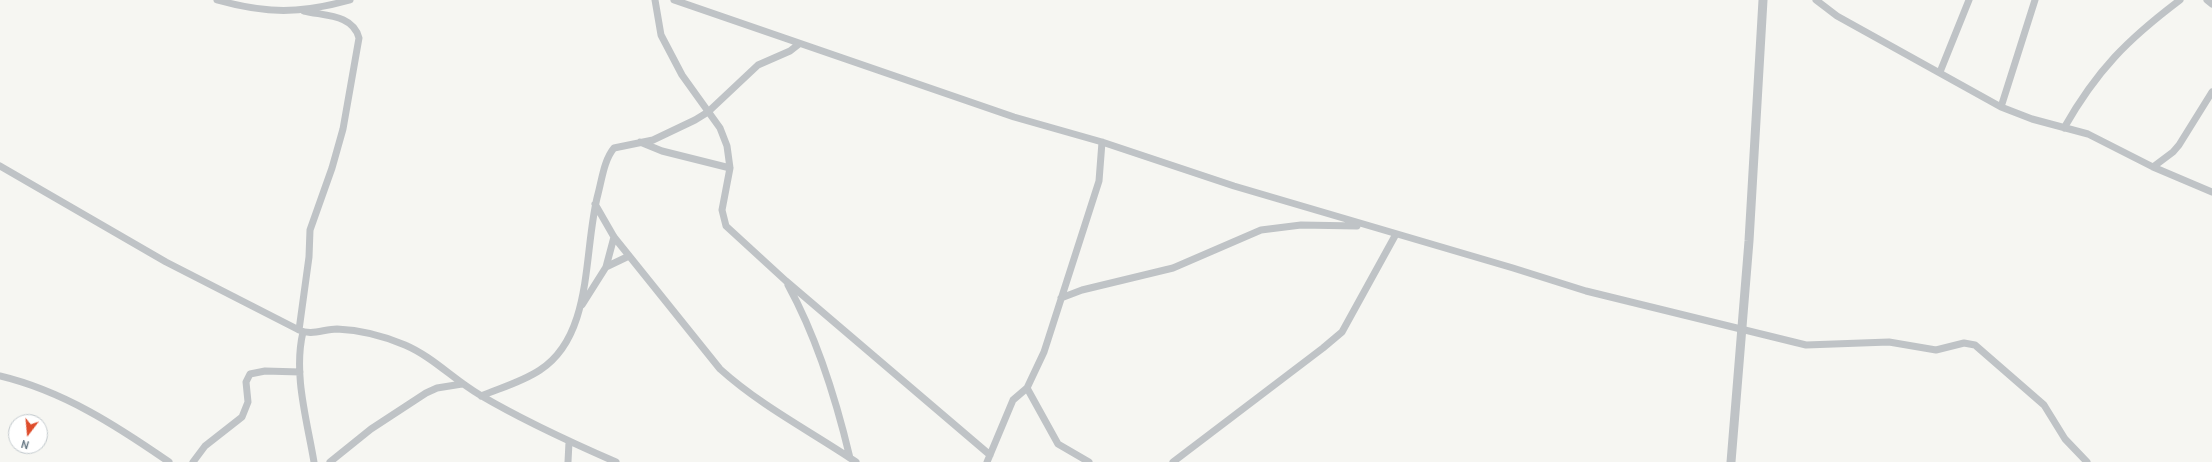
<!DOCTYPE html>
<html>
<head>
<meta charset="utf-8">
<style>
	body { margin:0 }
	#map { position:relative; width:2212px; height:462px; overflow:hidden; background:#f6f6f2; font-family:Cabin,sans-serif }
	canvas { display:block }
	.north { position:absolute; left:8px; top:414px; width:40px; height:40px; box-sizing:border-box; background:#fff; border:1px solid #c2c9cd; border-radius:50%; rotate:196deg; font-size:11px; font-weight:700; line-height:16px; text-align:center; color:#667783 }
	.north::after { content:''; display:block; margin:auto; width:14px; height:18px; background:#de4c2b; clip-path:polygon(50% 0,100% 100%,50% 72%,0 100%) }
</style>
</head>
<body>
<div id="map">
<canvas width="2212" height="462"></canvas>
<div class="north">N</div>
</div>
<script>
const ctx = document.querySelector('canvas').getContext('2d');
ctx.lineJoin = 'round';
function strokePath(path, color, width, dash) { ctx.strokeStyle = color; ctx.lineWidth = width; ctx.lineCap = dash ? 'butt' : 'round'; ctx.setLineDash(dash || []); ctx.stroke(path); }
strokePath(new Path2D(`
	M217,0C267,14 300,14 350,0
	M655,0L661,35L682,75L720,128L727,146L730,168L722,210L726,226L786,281L990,455
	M674,0L1014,117L1102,142L1234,186L1513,268L1586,291L1806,345L1889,342L1936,350L1964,343L1975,345L2044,405L2065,439L2087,462
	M1816,0L1837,16L2001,107L2032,119L2088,134L2153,167L2212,192
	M2207,0L2212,4
	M1940,72L1969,0
	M2001,107L2035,0
	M2064,128C2097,70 2127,40 2180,0
	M640,142L662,151L730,168
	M0,166L166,262L299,330C311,336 324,329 337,329C360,330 384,336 405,345C433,357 454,380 480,395C524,421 570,442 616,462
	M2153,167L2173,152L2179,145L2212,92
	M595,204L614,237L720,369C761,406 810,431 856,462
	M606,267L629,256
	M788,285C817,338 836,399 850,458
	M1061,298L1082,290L1173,268L1261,230L1301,225L1357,226
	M582,305L606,267L614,237
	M299,330L309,257L310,230L332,168L343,129L359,38C353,14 324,16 304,11
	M303,332C293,374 307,420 314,462
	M0,376C63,391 117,426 169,462
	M1027,388L1058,444L1089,462
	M481,396C500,388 522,382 540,370C594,335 583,250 598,194C602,179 604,160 614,148L653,140L695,120L708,112L758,65L790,51L799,44
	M193,462L205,446L242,417L248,402L246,382L250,374L265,371L300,372
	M330,462L371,429L426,393L437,388L462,384
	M568,462L569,442
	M987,462L1013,400L1027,388L1044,352L1099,181L1102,142
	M1173,462L1323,348L1342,332L1396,234`), '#bfc3c6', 7);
strokePath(new Path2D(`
	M1731,462L1749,241L1763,0`), '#bfc3c6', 9);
</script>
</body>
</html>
